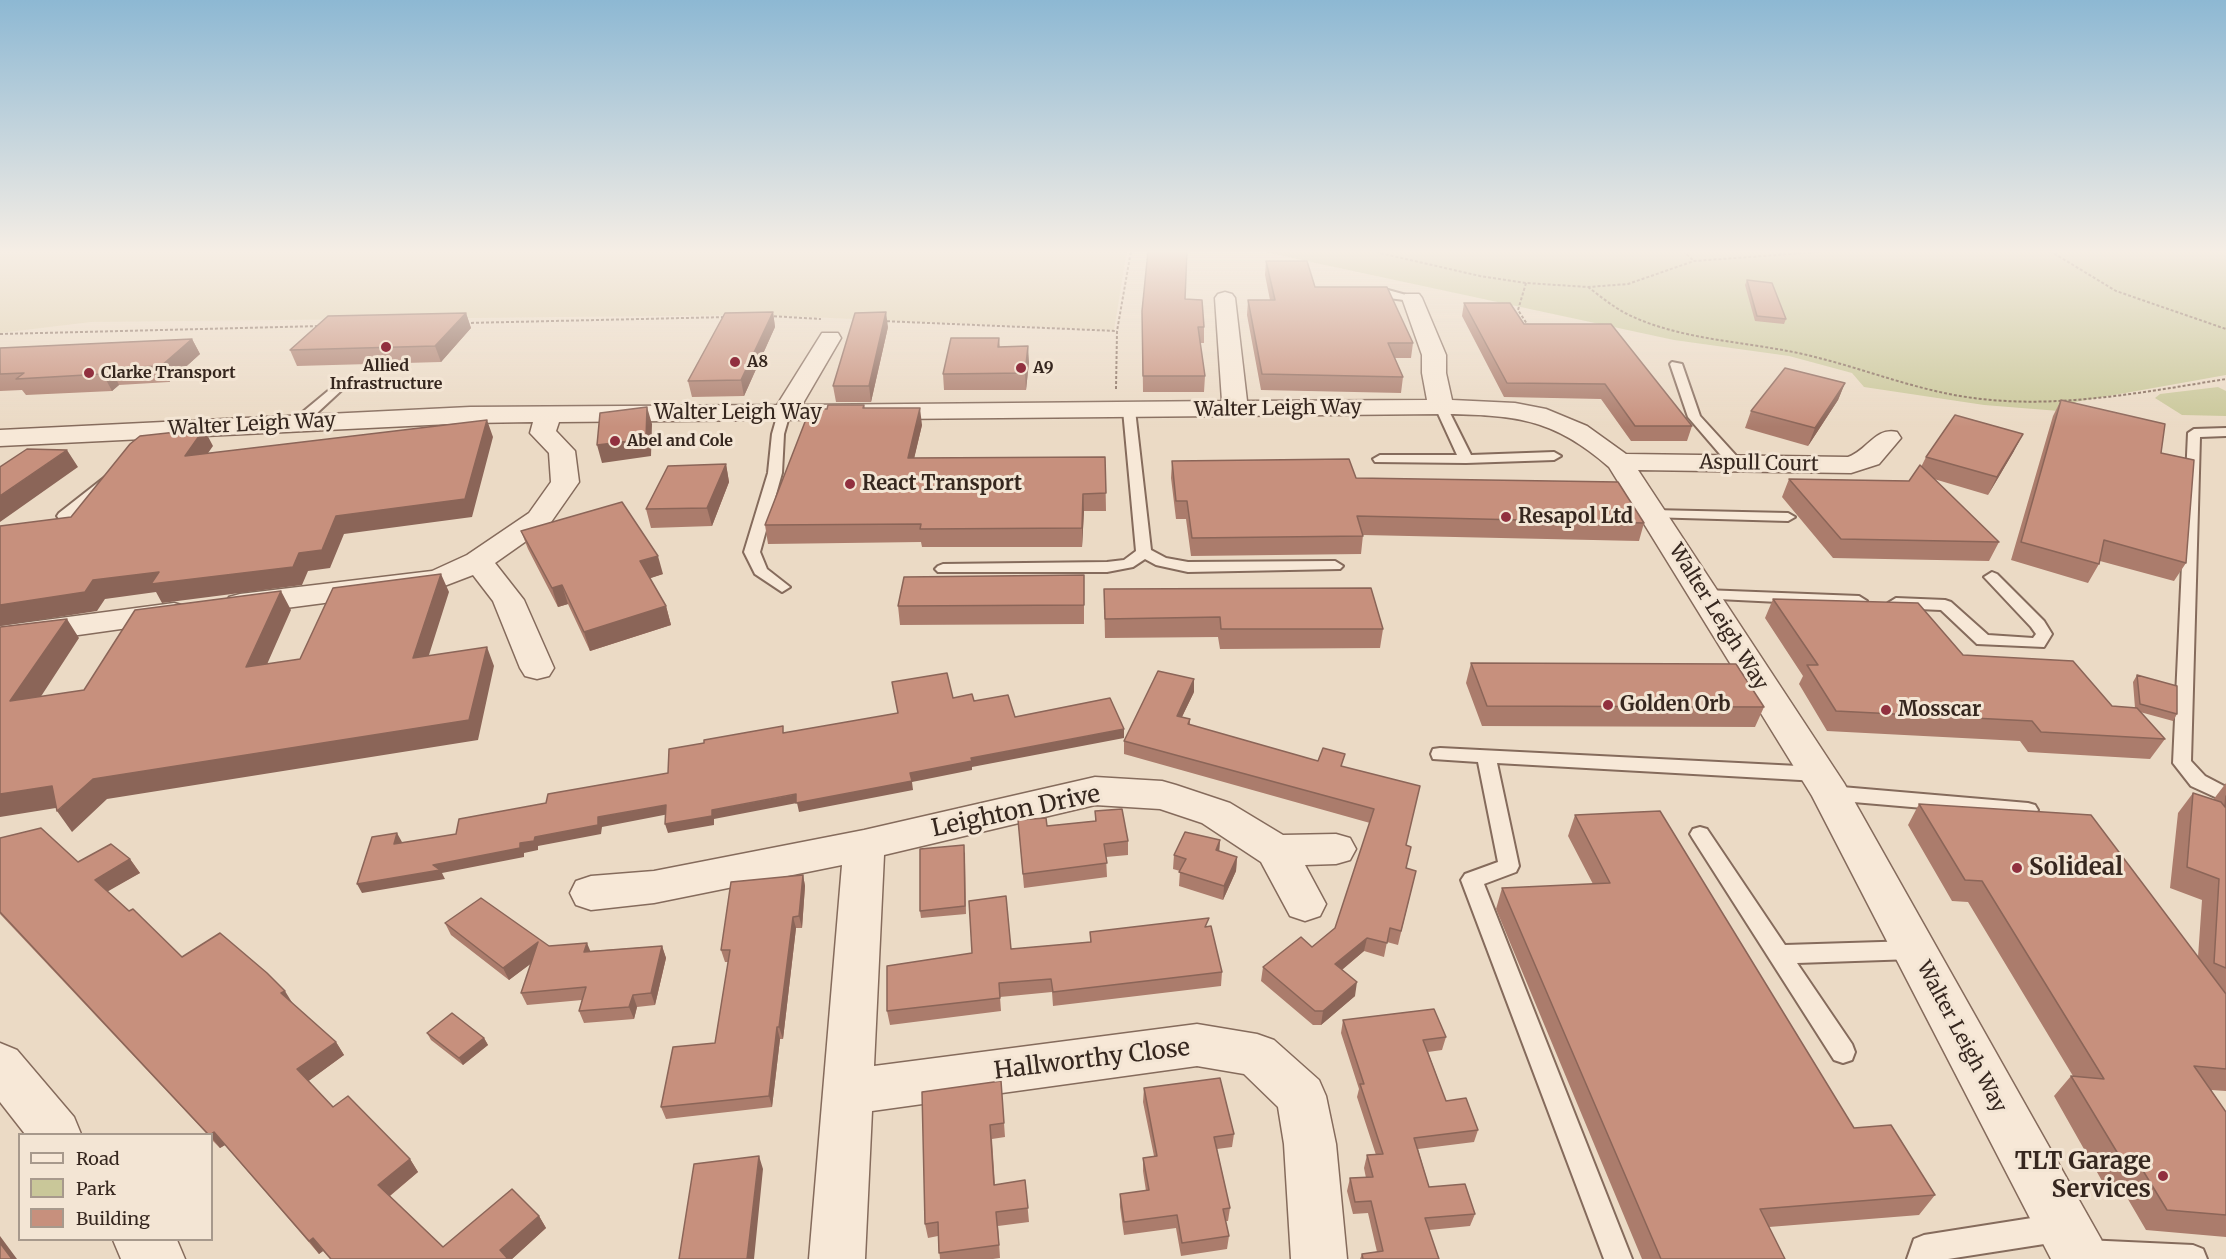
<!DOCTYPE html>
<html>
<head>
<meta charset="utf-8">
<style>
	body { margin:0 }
	#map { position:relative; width:2226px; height:1259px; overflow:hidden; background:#ebdac5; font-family:Merriweather,serif }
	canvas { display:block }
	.legend { position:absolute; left:18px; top:1133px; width:195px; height:108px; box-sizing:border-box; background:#f3e5d4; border:2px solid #a7998c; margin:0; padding:8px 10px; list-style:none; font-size:18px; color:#36271f }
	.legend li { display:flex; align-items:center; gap:12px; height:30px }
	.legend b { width:30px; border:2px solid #a7998c }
</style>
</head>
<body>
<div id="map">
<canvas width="2226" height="1259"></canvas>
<ul class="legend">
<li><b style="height:8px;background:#f7e8d7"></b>Road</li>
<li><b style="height:16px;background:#c9c799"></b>Park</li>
<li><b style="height:16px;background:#c7907d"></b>Building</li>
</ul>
</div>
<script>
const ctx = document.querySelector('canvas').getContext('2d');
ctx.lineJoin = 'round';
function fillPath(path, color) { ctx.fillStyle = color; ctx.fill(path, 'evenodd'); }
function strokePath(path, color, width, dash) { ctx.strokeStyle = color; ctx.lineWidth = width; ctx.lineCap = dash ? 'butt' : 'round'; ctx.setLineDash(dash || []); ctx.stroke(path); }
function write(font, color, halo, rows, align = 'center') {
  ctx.font = font + ' Merriweather,serif'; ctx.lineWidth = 6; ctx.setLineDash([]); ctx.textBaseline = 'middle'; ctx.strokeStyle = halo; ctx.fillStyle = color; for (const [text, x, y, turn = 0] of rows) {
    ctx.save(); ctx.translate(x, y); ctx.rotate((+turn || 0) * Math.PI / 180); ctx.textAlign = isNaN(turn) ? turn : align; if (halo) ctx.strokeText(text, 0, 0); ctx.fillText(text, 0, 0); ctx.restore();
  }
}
fillPath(new Path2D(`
	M0,251H1127L1114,330L758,315L91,322L0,333Z`), '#e1d2b3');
fillPath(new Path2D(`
	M1260,251H2226V375L2075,402L2084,413L1984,405L1864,387L1852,373L1789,356L1674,340Z
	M2218,387L2226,391V416L2182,415L2155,398L2160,394Z`), '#c9c799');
const service = new Path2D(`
	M1369,290H1388L1417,298L1412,301L1365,295L1364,293Z
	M1672,362L1682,364L1700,416L1741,461V467H1731L1688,417L1670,364Z
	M340,381L346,385L344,388L303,426H293V420Z
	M1441,403L1447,407L1471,455L1554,452L1561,456L1554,460L1466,463L1375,462L1373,459L1380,455H1457L1435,407Z
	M1129,406L1135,410L1151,550L1166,558L1188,562L1335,561L1343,566L1340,569L1188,572L1156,565L1145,559L1133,567L1107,572H938L935,569L938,566L943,564L1107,562L1124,560L1136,551L1123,410Z
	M784,409L790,413L784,434L782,473L760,552L767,569L790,587L782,592L755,574L744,552L768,473L772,434L778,413Z
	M2226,428V436L2200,437L2191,761L2205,776L2226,787V802L2191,786L2173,763L2188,433L2194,429Z
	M105,477L110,478V484L69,519H59L57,516L59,513Z
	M1652,510L1788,513L1795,517L1788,521L1647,517L1645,514L1647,511Z
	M1992,572L1997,574L2044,621L2052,634L2044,647L1977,644L1941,610L1896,608L1888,603L1896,598L1945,600L1951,602L1988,635L2033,638L2036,634L2031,627L1984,577Z
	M1704,590L1859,596L1867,601L1859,606L1698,598L1696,595L1698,592Z
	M1440,748L1818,767L1825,769L1828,774L1825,779L1818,781L1497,763L1519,866L1516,872L1484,884L1632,1259H1604L1461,880L1465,874L1498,862L1478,762L1433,759L1431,754L1433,749Z
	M1830,786L2028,803L2035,805L2038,810L2035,815L2028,817L1830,800L1823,798L1820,793L1823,788Z
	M1700,827L1707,829L1785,945L1913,941L1921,944L1924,950L1921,956L1913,959L1797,963L1852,1044L1855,1052L1852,1060L1843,1063L1834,1060L1693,839L1690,834L1693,829Z
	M2057,1214L2067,1218L2071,1228L2067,1238L2057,1242L1948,1259H1907L1914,1239L1924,1235Z
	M2085,1240L2193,1245L2203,1249L2207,1259H2073L2071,1254L2075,1244Z`);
const minor = new Path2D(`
	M1225,292L1232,294L1235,298L1247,401L1427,400L1422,373V355L1402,298L1405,294H1419L1422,298L1446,355V373L1452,400L1515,403L1546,409L1587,426L1626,454L1848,457C1868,450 1875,427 1897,432L1901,438L1879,464L1851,473L1638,470L1844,783L2101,1239L2109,1259H2051L1812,796L1609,467C1552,417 1513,415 1441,414L559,422L556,431L575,451L579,482L549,525L495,563L524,600L554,668L549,676L537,679L525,676L520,668L493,601L473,575L439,588L240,614L229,611L224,604L229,597L240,594L432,571L467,555L529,513L551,482L549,453L530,433L533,422L470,423L0,446V430L470,407L777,405L822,333H838L841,338L802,405L1222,401L1215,298L1218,294Z
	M174,603L185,606L190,613L185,620L0,646V626Z
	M1095,777L1162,781L1176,785L1230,803L1283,835L1336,834L1350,838L1356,849L1350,860L1336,864L1305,865L1326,904L1320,916L1305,921L1290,916L1261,862L1202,823L1160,809L1095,805L884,855L874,1066L1197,1024L1257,1034L1274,1040L1319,1080L1326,1096L1336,1144L1347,1259H1291L1284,1144L1278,1107L1244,1074L1197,1066L872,1111L865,1259H809L842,865L654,903L591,910L576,905L570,893L576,881L591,876L654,871L864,830Z
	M0,1043L17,1050L74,1117L81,1134H25L0,1102Z
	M113,1240H177L185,1259H121Z`);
strokePath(service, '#856b5c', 4);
strokePath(minor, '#856b5c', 3);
strokePath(new Path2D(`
	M1371,251L1480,276L1526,283L1588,287L1628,284L1694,261L1831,251
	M1683,251L1694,261
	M2050,251L2116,291L2226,329
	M1526,283L1518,310L1529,327
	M1588,287C1600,296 1612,306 1625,313C1674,338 1735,341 1788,351C1847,362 1901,386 1960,396C2049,411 2138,393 2226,379
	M769,316L821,319
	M882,321L1117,331
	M466,323L728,317
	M0,334L320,326
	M1116,389L1117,331L1131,251`), '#856b5c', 2, [3, 2]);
fillPath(service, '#f7e8d7');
fillPath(minor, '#f7e8d7');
fillPath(new Path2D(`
	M1266,261L1413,343L1411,358H1395L1403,377L1401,393L1261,390L1247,315L1248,300H1270L1265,275Z
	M1747,280L1786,319L1784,324L1755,321L1745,285Z
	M1185,299L1204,327V343H1200L1205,376L1204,392H1143L1142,311Z
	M1464,303L1524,324L1692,426L1687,441H1631L1601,399L1504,397L1462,316Z
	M773,312L775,327L744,396L692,397L688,381Z
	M466,313L471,328L441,362L297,366L290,350Z
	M888,327L871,402H836L833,386Z
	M999,338L1000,347L1029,362L1026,390H944L943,374Z
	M192,339L200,354L169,382L119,385L112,391L26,395L22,390L0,391V348Z
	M1845,383L1838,400L1808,446L1745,428L1751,411Z
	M2061,400L2161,453L2186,563L2174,581L2100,561L2099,564L2088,583L2011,560L2053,416Z
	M864,405L865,408L922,425L914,458L1105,457L1106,511H1084L1082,547H922L921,542L768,544L765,525Z
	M2014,451L1988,495L1934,479L1999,542L1989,561L1833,558L1782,497L1789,479L1909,481L1921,467L1926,457Z
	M1172,461L1356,478L1644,523L1639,541L1363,535L1361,554L1191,556L1186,519H1176L1171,478Z
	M726,464L729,482L712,526L651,528L646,509Z
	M521,531L663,574L650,578L666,606L671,625L590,651L568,604L558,607L528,549Z
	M1084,575V624L900,625L898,606Z
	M1104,589L1383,629L1380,648L1220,649L1218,637L1105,638Z
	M1773,599L1963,655L2112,706L2135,708L2133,682L2137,675L2177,714L2173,721L2140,712L2165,739L2150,759L2028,752L2020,741L1827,731L1799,684L1803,676L1765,618Z
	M1471,663L1764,707L1755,727L1482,726L1466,683Z
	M1194,692L1182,717L1190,719V725L1318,761L1343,767L1406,846V868L1416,871L1398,945L1387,942L1384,957L1364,951L1342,970L1355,996L1321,1025H1313L1261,981L1263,967L1312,947L1335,928L1370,823L1124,754V741Z
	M2226,783V1091L2211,1090L2226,1112V1237L2146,1230L2122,1189L2106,1188L2054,1096L2071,1076H2073L1968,902L1952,901L1908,825L1919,804L2198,957L2202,900L2170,888L2178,813L2193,793L2213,800Z
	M1095,811L1128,841V855L1106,857L1107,877L1024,888L1018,820L1047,826L1095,821Z
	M1575,815L1854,1128L1935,1195L1919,1215L1769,1227L1785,1259H1642L1496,909L1502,888L1593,884L1568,836Z
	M0,838L78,862L130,859L140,873L107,891L129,911L182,957L293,1004L336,1042L344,1055L308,1081L333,1107L410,1159L418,1172L390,1196L443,1247L539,1216L546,1228L512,1259H330L323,1251L319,1254L225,1145L220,1148L212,1140V1134H207L0,914Z
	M1220,840L1219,851L1237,857L1236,871L1223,900L1179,886L1180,871L1173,869L1174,855Z
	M965,852L966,914L921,918L920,911Z
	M803,875L805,886L802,928H796L783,1039H780L772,1107L666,1119L661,1107L715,1043L728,962H725L721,950Z
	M445,923L549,946L590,951L662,946L666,958L655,1005L637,1007L634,1019L584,1023L579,1011L582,1000L527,1005L521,993L531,963L509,980L451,935Z
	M1209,927L1222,972L1221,986L1053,1006L1052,992L1000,997L1001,1011L890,1025L887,1011L1011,949L1090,942V932Z
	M1343,1020L1446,1037L1442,1050L1428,1052L1446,1101L1478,1130L1474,1142L1418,1149L1429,1187L1475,1214L1470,1226L1429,1230L1439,1259H1360L1362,1254L1377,1252L1368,1213L1353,1214L1347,1191L1350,1178H1366L1364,1168L1367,1155H1376L1357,1097L1359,1089L1341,1033Z
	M427,1033L484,1038L488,1045L463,1065L431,1040Z
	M1001,1081L1005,1137L992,1139L995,1185L1025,1180L1029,1222L998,1226L1000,1258L993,1259H940L938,1236L928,1238L925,1224Z
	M1144,1088L1234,1134L1232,1147L1217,1149L1230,1208L1228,1221H1225L1229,1236L1227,1249L1181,1256L1176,1228L1124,1235L1120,1207V1194L1146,1191L1143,1171V1158L1154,1156L1143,1102Z`), '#ab7c6c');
fillPath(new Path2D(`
	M773,312L775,327L744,396L741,380Z
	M886,312L888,327L871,402L869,386Z
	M466,313L471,328L441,362L435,346Z
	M192,339L200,354L169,382L161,366Z
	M1028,346L1029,362L1026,390L1025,373Z
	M111,368L119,385L112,391L103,374Z
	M1845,383L1838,400L1808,446L1815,428Z
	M647,407L652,424L651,456L602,463L597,445Z
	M920,408L922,425L910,476L908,458Z
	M487,420L493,437L472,517L344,534L330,568L308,571L302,585L162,603L156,592L105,599L97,611L0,626V605L93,580L299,553L336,516Z
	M204,429L213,446L194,473L185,456Z
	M2023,434L2014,451L1988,495L1997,477Z
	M67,450L78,467L0,522V496Z
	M726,464L729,482L712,526L707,508Z
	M1083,494L1084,511L1082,547V528Z
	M658,556L663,574L645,580L640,561Z
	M441,574L449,592L422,677L413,658Z
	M562,585L568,604L558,607L552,588Z
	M281,591L291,610L257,687L246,667Z
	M666,606L671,625L590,651L584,632Z
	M67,619L79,638L25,721L10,701Z
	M487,647L494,666L478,740L107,799L72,832L57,811L62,807L0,817V794L93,779Z
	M1194,679V692L1176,729L1177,716Z
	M1124,729V738L972,767V770L912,782L913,790L799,812L797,803L714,819V825L668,833L665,824L712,810L910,773L971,758Z
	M666,805L669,814L602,827L601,834L538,846V850L524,853V857L442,873L445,879L362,893L357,884L520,843L535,837L598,817Z
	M397,833L402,842L398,853L394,844Z
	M1220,840L1219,854L1216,850Z
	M1237,857L1236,871L1223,900L1224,886Z
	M130,859L140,873L105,893L95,880Z
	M803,875L805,886L802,928L799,916Z
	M793,917L796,928L783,1039L779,1027Z
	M1367,938L1364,951L1332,978L1335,964Z
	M538,942L544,954L509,980L503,968Z
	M587,943L592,955L584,952Z
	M662,946L666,958L655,1005L651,993Z
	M1357,982L1355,996L1321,1025L1323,1011Z
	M285,991L293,1004L281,993Z
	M633,995L637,1007L634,1019L629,1007Z
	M777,1027L780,1039L772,1107L769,1096Z
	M484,1038L488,1045L463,1065L459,1058Z
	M336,1042L344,1055L306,1083L297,1069Z
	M214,1132L225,1145L220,1148L212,1138V1134Z
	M759,1156L763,1169L754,1259H747Z
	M410,1159L418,1172L387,1198L378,1185Z
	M539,1216L546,1228L512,1259H505L500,1250Z
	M0,1236L17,1259H12L0,1243Z
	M313,1238L323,1251L319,1254L309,1241Z`), '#8b6558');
const building = new Path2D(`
	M1148,251H1187L1185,299L1202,300L1204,327H1198L1205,376H1143L1142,311Z
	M1266,261H1307L1315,287H1387L1413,343H1388L1403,377L1262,374L1248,300H1275Z
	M1747,280L1772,283L1786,319L1757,316Z
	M1464,303H1510L1524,324H1611L1692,426H1635L1605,384L1507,383Z
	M773,312L741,380L688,381L725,313Z
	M886,312L869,386H833L855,313Z
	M466,313L435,346L290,350L328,316Z
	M951,338H999L998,347L1028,346L1025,373L943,374Z
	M192,339L161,366L111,368L103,374L16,379L24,373L0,374V348Z
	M1785,368L1845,383L1815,428L1751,411Z
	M2061,400L2165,424L2161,453L2194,460L2186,563L2104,540L2099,564L2021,542Z
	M828,405H864L863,408H920L908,458L1105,457L1106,493L1083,494L1082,528L920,529L921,524L765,525L810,409H827Z
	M647,407L646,439L597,445L600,413Z
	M1955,415L2023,434L1997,477L1926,457Z
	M487,420L465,499L336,516L322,550L299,553L293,567L151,584L159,572L93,580L85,592L0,605V526L71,517L130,444L140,436L204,429L185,456Z
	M27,449L67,450L0,496V467Z
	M1349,459L1356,478L1618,482L1644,523L1357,516L1363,536L1192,538L1187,501H1176L1172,461Z
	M726,464L707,508L646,509L668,466Z
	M1920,465L1999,542L1841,539L1789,479L1909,481Z
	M622,502L658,556L640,561L666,606L584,632L562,585L552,588L521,531Z
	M441,574L413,658L487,647L469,720L93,779L57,811L52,786L0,794V627L67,619L10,701L84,690L135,610L281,591L246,667L300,659L333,588Z
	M1084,575V605L898,606L904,577Z
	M1371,588L1383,629H1221L1220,617L1105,619L1104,589Z
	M1773,599L1918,603L1963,655L2073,661L2112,706L2137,708L2165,739L2041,732L2032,721L1836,711L1807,665H1818Z
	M1471,663L1736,664L1764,707L1487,706Z
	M1158,671L1194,679L1177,716L1190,719L1188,724L1318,761L1323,748L1345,754L1341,766L1420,786L1406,845L1411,847L1406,868L1416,871L1401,931L1390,928L1387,943L1367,938L1335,964L1357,982L1323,1011H1315L1263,967L1301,937L1312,947L1335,928L1374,809L1124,741Z
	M947,673L953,698L972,694L974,701L1008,695L1015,717L1110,698L1124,729L971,758L972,761L910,773L912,781L796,803V794L712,810V816L665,824L666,805L598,817V825L535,837L534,841L520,843V848L433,865L440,870L357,884L372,837L397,833L394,844L456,834L459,819L546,803L548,794L668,773L669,749L704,743V740L783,726V733L898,713L892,682Z
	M2137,675L2177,686V714L2140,704Z
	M2193,793L2221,802L2225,807L2226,796V968L2214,963L2219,879L2187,867Z
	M1919,804L2091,815L2226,994V1069L2194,1066L2226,1112V1215L2167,1210L2142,1169L2126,1167L2071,1076L2104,1079L1982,881L1965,880Z
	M1122,809L1128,841L1104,844L1107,863L1023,874L1018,820L1046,818L1047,826L1096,821L1095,811Z
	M1660,811L1854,1128L1891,1125L1935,1195L1760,1209L1785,1259H1661L1502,888L1610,883L1575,815Z
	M41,828L78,862L111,844L130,859L95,880L129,911L133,909L182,957L220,933L267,973L285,991L281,993L336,1042L297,1069L333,1107L348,1096L410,1159L378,1185L443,1247L512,1189L539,1216L500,1250L508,1259H331L313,1238L309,1241L214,1132L211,1134H208L0,912V838Z
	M1185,832L1220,840L1216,850L1237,857L1224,886L1179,872L1186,859L1174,855Z
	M964,845L965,906L920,911V849Z
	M803,875L799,916L793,917L779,1027H777L769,1096L661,1107L673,1047L715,1043L730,950H721L731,882Z
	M1006,896L1011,949L1091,942L1090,932L1209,918L1205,927L1211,926L1222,972L1053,992L1051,979L999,983L1000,998L887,1011V966L972,953L969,901Z
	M481,898L549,946L587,943L584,952L662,946L651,993L633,995L629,1007L579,1011L586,987L521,993L538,942L503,968L445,923Z
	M1434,1009L1446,1037L1423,1040L1446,1101L1466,1098L1478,1130L1414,1138L1429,1187L1465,1184L1475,1214L1425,1218L1439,1259H1363L1362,1254L1383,1251L1371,1201L1355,1202L1350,1178L1373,1177L1367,1155L1383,1154L1360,1084H1364L1343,1020Z
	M452,1013L484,1038L459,1058L427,1033Z
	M1220,1078L1234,1134L1214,1137L1230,1208L1223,1209L1229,1236L1182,1243L1177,1215L1124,1222L1120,1194L1149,1190L1143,1158L1157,1156L1144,1088Z
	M1001,1081L1004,1123L990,1125L994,1185L1025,1180L1028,1208L996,1212L999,1245L939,1253L938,1222L925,1224L922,1092Z
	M759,1156L747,1259H679L694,1164Z
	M0,1243L12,1259H0Z`);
fillPath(building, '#c7907d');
strokePath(building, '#8b6558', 1.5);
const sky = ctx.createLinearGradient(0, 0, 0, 427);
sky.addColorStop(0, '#8db8d3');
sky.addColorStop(0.59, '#f6eee5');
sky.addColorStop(1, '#f6eee500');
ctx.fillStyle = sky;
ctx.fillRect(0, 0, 2226, 427);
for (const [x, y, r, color] of [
	[386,347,6,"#91303f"],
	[735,362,6,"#91303f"],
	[1021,368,6,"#91303f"],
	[89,373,6,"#91303f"],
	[615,441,6,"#91303f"],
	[850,484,6,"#91303f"],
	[1506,517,6,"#91303f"],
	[1608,705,6,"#91303f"],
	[1886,710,6,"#91303f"],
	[2017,868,6,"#91303f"],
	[2163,1176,6,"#91303f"]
]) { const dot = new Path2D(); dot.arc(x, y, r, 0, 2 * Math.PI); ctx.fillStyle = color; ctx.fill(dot); strokePath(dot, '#f3e5d4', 2); }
write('bold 16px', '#36271f', '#f3e5d4', [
	["A8",747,362],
	["Allied",386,366,"center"],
	["Infrastructure",386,384,"center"],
	["A9",1033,368],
	["Clarke Transport",101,373],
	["Abel and Cole",627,441]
], 'left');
write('20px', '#36271f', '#f3e5d4', [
	["Walter Leigh Way",1278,409,-1],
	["Walter Leigh Way",738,413],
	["Walter Leigh Way",252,425,-3],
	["Aspull Court",1759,464,1],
	["Walter Leigh Way",1718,617,58],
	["Walter Leigh Way",1961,1037,62]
]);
write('bold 20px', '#36271f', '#f3e5d4', [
	["React Transport",862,484],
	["Resapol Ltd",1518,517],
	["Golden Orb",1620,705],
	["Mosscar",1898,710]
], 'left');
write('24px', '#36271f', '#f3e5d4', [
	["Leighton Drive",1016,812,-12],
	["Hallworthy Close",1092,1060,-7]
]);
write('bold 24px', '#36271f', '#f3e5d4', [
	["Solideal",2029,868],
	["TLT Garage",2151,1162,"right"],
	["Services",2151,1190,"right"]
], 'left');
</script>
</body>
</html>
